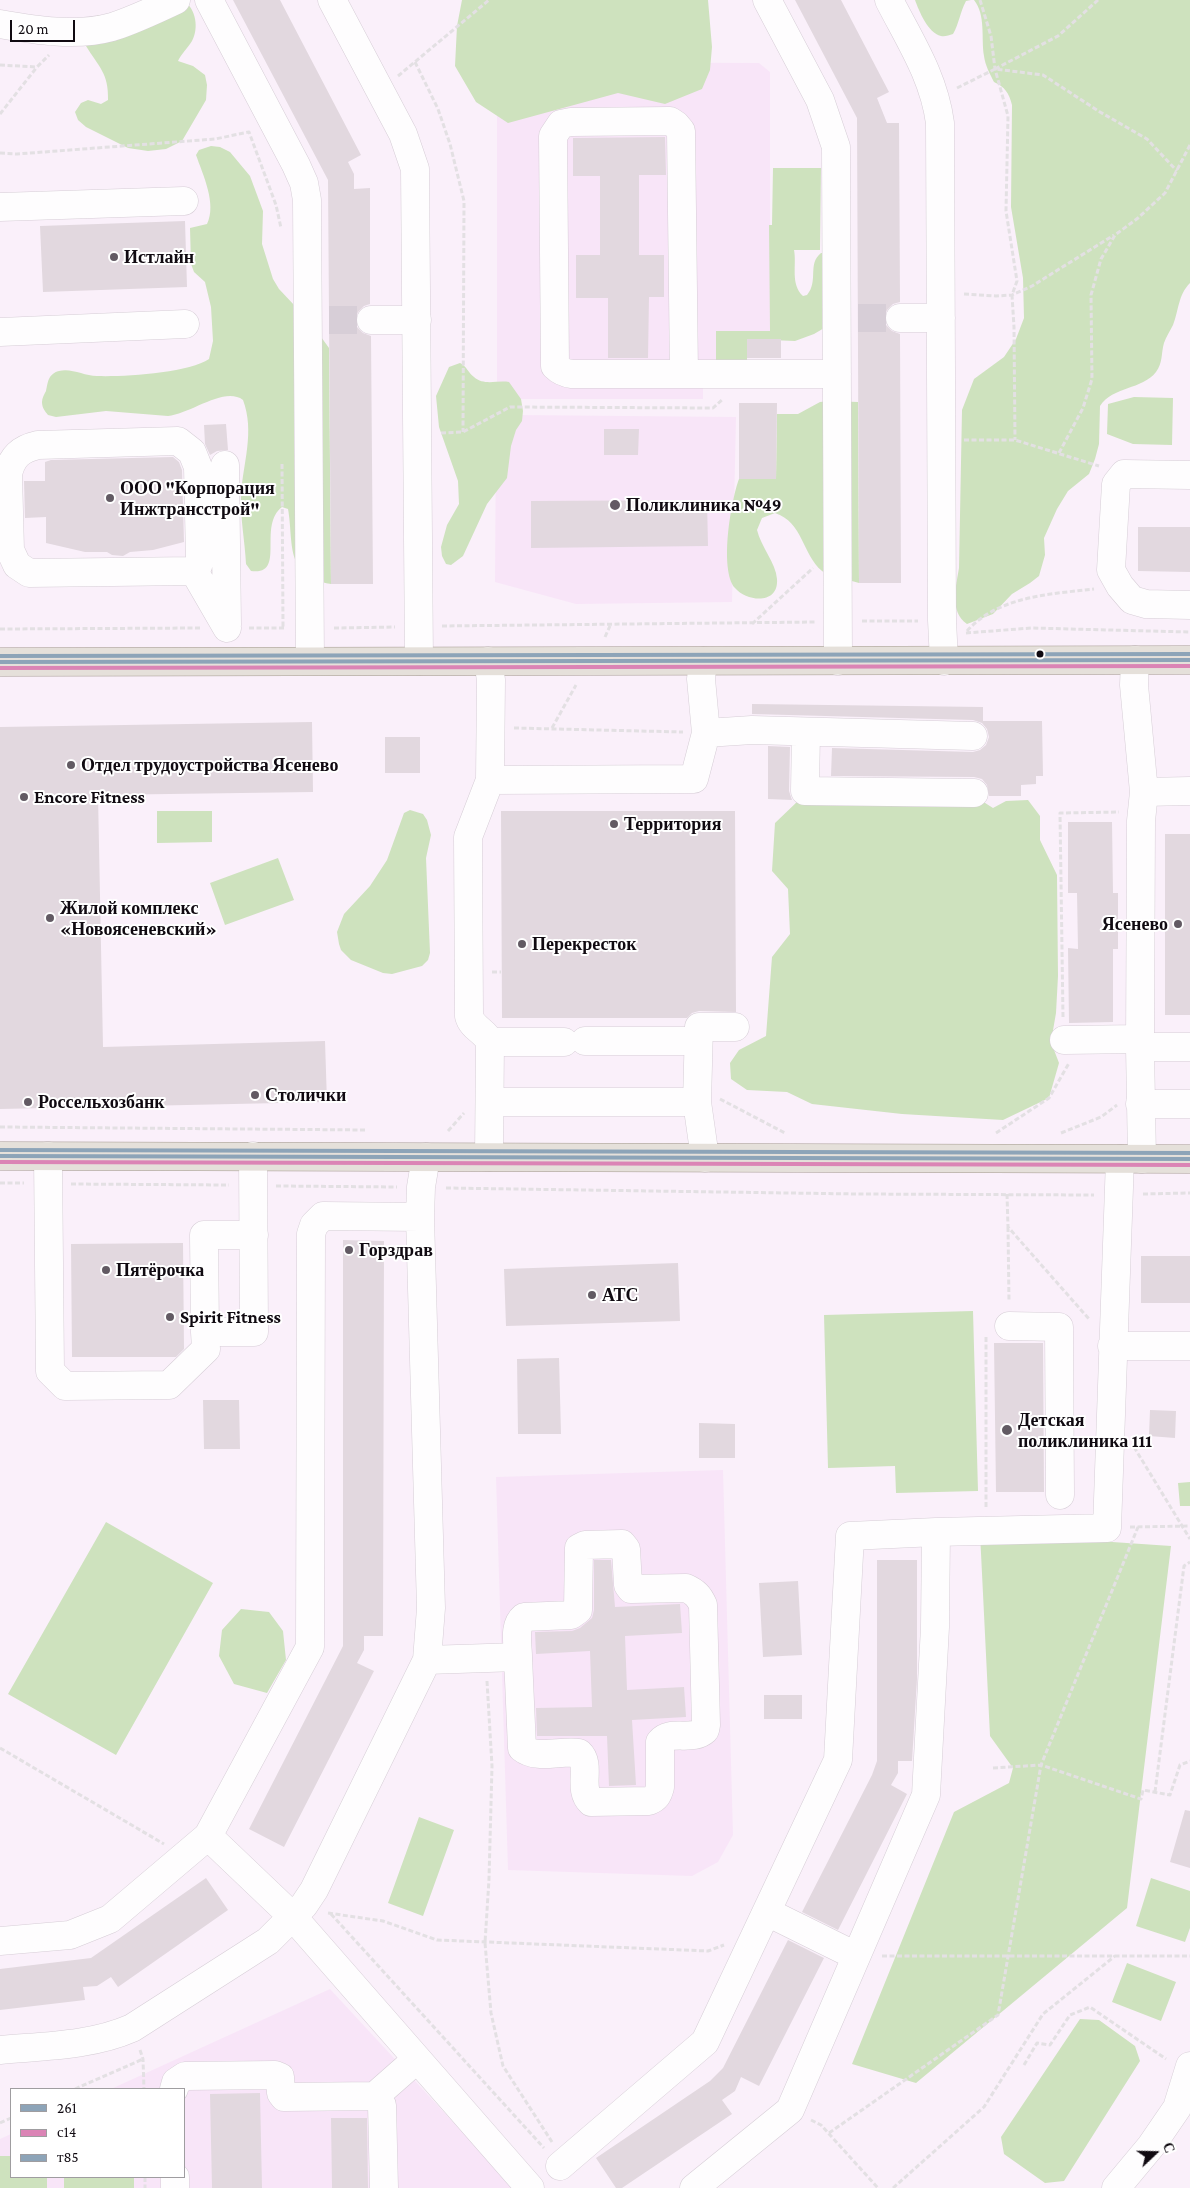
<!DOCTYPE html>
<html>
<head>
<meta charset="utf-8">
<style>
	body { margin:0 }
	#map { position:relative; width:1190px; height:2188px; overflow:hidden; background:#faf0fa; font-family:"Crimson Pro",serif }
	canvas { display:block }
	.legend { position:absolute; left:10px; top:2088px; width:175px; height:90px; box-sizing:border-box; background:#fff; border:1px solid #9f9da0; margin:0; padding:6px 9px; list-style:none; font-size:15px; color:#100a11 }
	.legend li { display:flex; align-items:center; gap:10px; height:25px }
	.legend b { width:25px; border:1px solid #9f9da0 }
	.north { position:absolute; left:1130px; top:2128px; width:50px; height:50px; -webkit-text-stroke:4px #fff; paint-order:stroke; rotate:69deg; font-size:14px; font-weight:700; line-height:20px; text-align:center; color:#100a11 }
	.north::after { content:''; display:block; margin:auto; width:18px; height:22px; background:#100a11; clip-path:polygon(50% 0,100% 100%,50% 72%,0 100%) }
	.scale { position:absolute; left:10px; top:20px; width:65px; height:22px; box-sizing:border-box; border:2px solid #100a11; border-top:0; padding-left:6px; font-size:15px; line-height:18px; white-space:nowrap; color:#100a11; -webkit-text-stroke:4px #fff; paint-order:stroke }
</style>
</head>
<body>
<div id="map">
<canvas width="1190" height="2188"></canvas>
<ul class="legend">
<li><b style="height:6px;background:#8da4b8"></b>261</li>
<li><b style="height:6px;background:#db84b5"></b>с14</li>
<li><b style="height:6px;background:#8da4b8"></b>т85</li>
</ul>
<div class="north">С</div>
<div class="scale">20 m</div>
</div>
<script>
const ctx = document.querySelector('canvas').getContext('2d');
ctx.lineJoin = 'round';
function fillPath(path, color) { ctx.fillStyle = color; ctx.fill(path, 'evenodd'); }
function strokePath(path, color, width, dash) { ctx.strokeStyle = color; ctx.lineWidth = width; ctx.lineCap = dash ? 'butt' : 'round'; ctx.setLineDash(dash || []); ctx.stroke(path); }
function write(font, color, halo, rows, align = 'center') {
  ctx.font = font + ' "Crimson Pro",serif'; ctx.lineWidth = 4; ctx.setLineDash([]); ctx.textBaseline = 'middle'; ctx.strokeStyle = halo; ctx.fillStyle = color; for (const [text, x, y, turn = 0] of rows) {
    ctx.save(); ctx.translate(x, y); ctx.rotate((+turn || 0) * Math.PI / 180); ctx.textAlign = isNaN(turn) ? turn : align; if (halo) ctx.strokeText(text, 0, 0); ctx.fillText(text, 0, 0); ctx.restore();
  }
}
fillPath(new Path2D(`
	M497,62L759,63L770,72V331H716V365H703V399H497Z
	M516,415L736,417L732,602L576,604L495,582L496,429Z
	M723,1470L733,1835L718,1862L692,1876L508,1870L496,1477Z
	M330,1989L514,2188H0V2139L11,2134V2177H184V2089H111Z`), '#f8e5f8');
fillPath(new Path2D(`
	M462,0H708L712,47L710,70L702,89L665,104L618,93L508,123L476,102L455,66L457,26Z
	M915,0H971L966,1C960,12 959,24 953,34C949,35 945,37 941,36C928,33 919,11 915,0Z
	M974,0H1190V283C1178,295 1179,310 1173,325C1170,331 1166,337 1164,343C1161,353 1163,363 1156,372C1142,390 1113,386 1100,406L1099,444L1095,459L1089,474L1068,491L1057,509L1044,538L1045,555L1039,576L1030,583L1012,594L993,614L967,624C949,611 956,587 959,568L962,410L974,379L1004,357L1016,339L1024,318L1023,278L1011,207L1012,105C1009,93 1005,87 994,82C990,74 985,65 984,56C981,38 986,15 974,0Z
	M184,1C196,9 199,28 192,41C188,48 181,54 178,61L193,66L205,75L207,85L206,100L182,141L166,149L148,151L128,148L86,127L78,120L75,112L81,103L88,100L101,104L108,100C109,73 98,66 86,46L88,24L98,15H108Z
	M211,146L220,147L230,152L250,176L263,211L262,244L273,279L279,289L311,323L329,348L331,584C284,577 294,542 288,509L282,507C257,526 287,576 251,571L246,564C245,541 240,518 241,495C243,463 255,432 243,400C224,386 191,414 168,416L106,411L56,417L48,415C45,411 42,408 42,402C42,398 44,395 46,391C48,382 48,374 59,371C72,368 84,376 97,376C123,377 189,373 209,359L213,341L211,307L205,282L194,272L191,264L190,228L207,224C217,204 203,175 196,155L199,150Z
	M773,168H821L820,250H794C797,265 790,284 803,296L807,295C819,281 807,264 821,253H825L831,324L814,334L795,341L747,339V360L732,368L716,365V331H770L769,225H772Z
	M460,363C467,366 468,373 474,377C484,386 497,380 509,382L521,399L523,411L522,421L516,430L511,446L507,478L487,504L463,556L451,565L446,564L442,556L441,547L447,525L459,504L458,481L439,427L436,396L449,367Z
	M1134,397L1173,398L1172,445L1133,444L1107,434L1108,404Z
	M830,401L858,402L859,583C848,579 832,579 822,571C802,554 803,522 775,513L762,518L757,530C761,547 776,563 777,579C779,605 747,602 735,588C719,570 731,500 739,479H776L777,414H798L820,402Z
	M799,800L982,801L993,808L1006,801L1028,800L1040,816V840L1057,875L1058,976L1056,1013L1051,1042L1059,1063L1049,1098L1003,1120L902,1114L812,1104L787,1092L747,1090L731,1079L730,1063L739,1050L766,1036L772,957L790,934L788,889L772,871L775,823Z
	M410,810L423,814L427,820L431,835L426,858L430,953L428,960L422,966L392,974L383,973L351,960L341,950L339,944L337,932L344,914L370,886L387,860L404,813Z
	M157,811H212V842L157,843Z
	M278,858L294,900L225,925L210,883Z
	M973,1311L978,1491L896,1493L895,1466L828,1468L824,1315Z
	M1190,1482V1506H1180L1178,1483Z
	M106,1522L213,1583L116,1755L8,1694Z
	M980,1533L1171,1546L1127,1908L916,2083L852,2064L954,1812L1009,1783L1013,1768L990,1736Z
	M241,1609L269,1612L283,1631L286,1660L267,1693L234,1684L219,1656L222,1630Z
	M419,1817L454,1830L423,1916L388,1903Z
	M1151,1878L1190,1891V1928L1185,1942L1136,1926Z
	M1127,1963L1176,1982L1161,2021L1112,2002Z
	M1080,2019L1099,2020L1135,2046L1140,2061L1064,2181L1045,2183L1004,2154L1001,2137Z
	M0,2156H11V2177H47V2188H0Z
	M64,2177H134V2188H64Z`), '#cee2be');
fillPath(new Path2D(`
	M233,0H280L361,155L348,162L354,174V189L370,188V304L364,306L358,312L355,320L357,327L363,333L371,336L373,584H331L328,180Z
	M795,0H841L889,92L877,98L887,123H899L900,302L893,304L887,310L884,318L886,325L892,331L900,334L901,583H859L857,118Z
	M665,137L666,175H639V255H664V297H649L648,358H608V298H576V255H600V176H573V138Z
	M185,221L187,287L43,292L40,226Z
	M747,339H781V358H747Z
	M739,403H777L776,479H739Z
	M226,424L228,450L217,451L210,455L205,444L204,425Z
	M604,429H639L638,455H604Z
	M173,457L179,462L182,470L184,542L153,550L130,552L123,556L112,555L107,552H85L46,543V517L25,518L24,481H45V462L51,460Z
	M707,500L708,546L531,548V501Z
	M1138,527H1190V572L1138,571Z
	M752,704L983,707V721H1042L1043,776H1036V784L1021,785V796H989L987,785L982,779L974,777L831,776L832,748L973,752L980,750L986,745L989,737L987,729L982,723L973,720L752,714Z
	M312,722L313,792L98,795L103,1047L325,1041L327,1102L0,1109V727Z
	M385,737H420V773H385Z
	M768,746L790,747L789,791L792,800L768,799Z
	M501,811H735L736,1012L699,1011L692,1013L687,1018H502Z
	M1068,822H1112L1113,893H1118V949H1113V1022L1069,1023L1068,948L1078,949L1077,893H1068Z
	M1165,834H1190V1015H1165Z
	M343,1240L384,1241L383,1636H364V1650L357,1663L374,1671L284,1847L249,1829L343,1646Z
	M183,1243L184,1349L176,1357H72L71,1244Z
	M1141,1256H1190V1303H1141Z
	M678,1263L680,1321L506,1326L504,1269Z
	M994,1343H1043L1044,1492H996Z
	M559,1358L561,1434H518L517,1359Z
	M203,1400H239L240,1449H204Z
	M1150,1410L1176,1411L1175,1438L1149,1436Z
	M699,1423L735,1424V1458H699Z
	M594,1560H611L615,1607L680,1604L682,1633L625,1636L627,1690L684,1687L686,1717L632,1720L636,1785L609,1786L607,1736H537L536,1708L592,1707L590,1651L536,1654L535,1632L572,1631L580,1628L592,1618L594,1610Z
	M877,1560H917V1679L912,1761H898V1773L891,1785L907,1794L838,1930L802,1912L872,1775L877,1761Z
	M798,1581L802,1655L763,1657L759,1583Z
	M764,1695H802V1719H764Z
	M1185,1810L1190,1811V1868L1170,1862Z
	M206,1878L228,1910L118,1987L111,1977L97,1986L83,1987L85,2000L0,2010V1969L91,1958Z
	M788,1940L824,1958L759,2086L741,2077L735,2091L722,2100L732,2114L622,2188H616L596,2158L710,2081L723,2068Z
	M260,2093L262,2188H212L210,2094Z
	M331,2118H367L368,2188H332Z`), '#e2d8df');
strokePath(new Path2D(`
	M858,318H900
	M329,320H371`), '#d7ced7', 28, [28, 14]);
const minor = new Path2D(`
	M209,0L296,165L304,183L307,200L310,661
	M332,0L403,134L415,169L419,661
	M767,0L820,100L836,147L838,661
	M889,0C910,41 934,77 940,123L942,620L944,661
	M0,24C35,30 76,37 112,27C134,20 155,10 176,0
	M0,207L184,201
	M900,318H941
	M371,320H417
	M0,332L185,324
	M684,374L681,131L676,125L670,121L571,122L561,124L553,136L555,366C560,371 564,373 572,374H837
	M225,465L227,625
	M1190,475L1124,474L1116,484L1111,570L1120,586L1132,600L1146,604L1190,605
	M194,571L198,566L200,559L198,467L192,452L178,441L38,445C20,449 12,457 8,474L10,550L17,565L29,573L194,571L227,628
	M1135,660L1134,685L1144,792L1190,791
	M488,661L491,680L490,780L468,837L469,1016C472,1028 485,1031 490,1042L489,1157
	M806,732L805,791L974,793
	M706,733L752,730L973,736
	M490,780L694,779L706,733L701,679L703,661
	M1064,1040L1140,1039
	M585,1041H698
	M490,1042H564
	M1140,1047H1190
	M490,1102H697
	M1140,1104H1190
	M48,1156L50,1371L65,1386L169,1385L206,1349L205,1332H254L253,1156
	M705,1158L697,1102L699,1027H735
	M1142,1159L1140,1047L1141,821L1144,792
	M1009,1326L1059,1327L1060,1495
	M205,1332L204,1235H254
	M1112,1346H1190
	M427,1660L518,1657L522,1748C537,1760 561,1750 579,1753C592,1765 577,1789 591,1802L649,1801C656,1798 658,1795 660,1787V1742C671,1729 692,1742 705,1730L706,1725L703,1605C699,1596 695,1592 686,1588L631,1589L628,1585L626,1549L622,1544L585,1545L579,1548L578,1610L571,1615L524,1617C513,1626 518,1644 518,1657
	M208,1836L310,1647L311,1234L314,1225L323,1216L420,1217
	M767,1912L856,1956
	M0,1941L70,1935L110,1919L208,1836L293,1917L530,2188
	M0,2050C44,2046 91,2046 132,2028L268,1941L304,1905L314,1890L427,1660L431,1608L420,1217L421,1187L426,1157
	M174,2089L176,2082L185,2076L275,2075L280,2077L281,2093L284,2097L375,2096L382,2105L384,2188
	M375,2096L417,2059
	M560,2166L705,2042L838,1760L850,1536L936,1532
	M175,2177V2188
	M694,2188L790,2110L926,1795L935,1627L936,1532L1107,1528L1120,1159
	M1116,2188L1151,2146L1177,2108L1190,2066`);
const major = new Path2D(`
	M0,662L1190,660
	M0,1156L1190,1159`);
strokePath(minor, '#d6cdd6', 29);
strokePath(major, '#a3998f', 29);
strokePath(new Path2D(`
	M980,0L991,36L995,69L1008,116L1006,211L1017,281L1012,295L1014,327L1015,440
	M415,62L438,109L450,144L464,201L463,432
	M0,65L37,67L49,55
	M995,69L1058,36L1098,0
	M398,76L489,0
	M957,88L995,69L1043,75L1100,112L1147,139L1177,171
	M0,114L37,67
	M0,153L17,154L215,139L249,132L276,205L281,228
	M964,294L996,296L1012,295L1032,286L1114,235
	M441,433L463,432L510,407L713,408L723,399
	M964,440H1015L1099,466
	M1059,453L1083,408L1092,379L1091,295L1101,259L1115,235L1138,218L1165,193L1190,145
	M282,464L283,628
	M862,621H918
	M752,624L813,568
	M442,626L815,622
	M249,628H285
	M334,628L395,627
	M0,629L200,628
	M967,631C998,596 1051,594 1094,589
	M966,633L1031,628L1190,632
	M605,637L610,626
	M514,728L683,732
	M552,728L576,685
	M492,972H501
	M1063,1017L1060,813L1119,812
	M720,1099L785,1133
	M0,1127L367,1130
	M448,1131L464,1113
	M996,1133L1049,1098L1069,1063
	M1061,1133L1101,1117L1117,1105
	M0,1183H24
	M71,1184L229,1185
	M276,1186L397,1187
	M446,1188L858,1194L1094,1195
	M1007,1194L1008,1227L1089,1319
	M1143,1194L1190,1193
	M1008,1227L1009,1302
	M1134,1447L1190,1539
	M986,1507V1335
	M1130,1527L1190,1526
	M487,1681L492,1766L489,1879L485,1943L491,2013L503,2066L552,2142
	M0,1748L164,1844
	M993,1768L1041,1765L1141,1799L1143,1790L1170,1795L1180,1765L1190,1761
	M1155,1792L1184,1566L1190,1562
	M328,1913L383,1921L437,1940L708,1951L724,1945
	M331,1914L544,2148
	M882,1956H1190
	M140,2050L143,2059L144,2089
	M1024,2065L1037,2043L1050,2045L1070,2015L1090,2007L1166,2059
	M75,2089L143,2059
	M811,2120L821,2125L878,2188
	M0,2123L11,2118
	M829,2133L998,2015L1041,1765L1138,1527
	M145,2177V2188
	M893,2188L984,2107L1043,2014L1115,1956`), '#e3e0e3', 3, [5, 2.5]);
strokePath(minor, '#fefdfe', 28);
strokePath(major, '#e5e0da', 28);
strokePath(new Path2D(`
	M0,662L1190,660
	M0,1156L1190,1159`), '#8da4b8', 4);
strokePath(new Path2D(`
	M0,668L1190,666
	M0,1162L1190,1165`), '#db84b5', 4);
strokePath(new Path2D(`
	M0,656L1190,654
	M0,1150L1190,1153`), '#8da4b8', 4);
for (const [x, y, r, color] of [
	[114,257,5,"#625a63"],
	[110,498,5,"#625a63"],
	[615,505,6,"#625a63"],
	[1040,654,4.5,"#100a11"],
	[71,765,5,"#625a63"],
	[24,797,5,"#625a63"],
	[614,824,5,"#625a63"],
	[50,918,5,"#625a63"],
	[1178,924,5,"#625a63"],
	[522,944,5,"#625a63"],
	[255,1095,5,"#625a63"],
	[28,1102,5,"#625a63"],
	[349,1250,5,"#625a63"],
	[106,1270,5,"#625a63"],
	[592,1295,5,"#625a63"],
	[170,1317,5,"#625a63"],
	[1007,1430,6,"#625a63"]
]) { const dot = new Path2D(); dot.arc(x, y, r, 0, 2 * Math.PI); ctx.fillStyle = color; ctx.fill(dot); strokePath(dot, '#fff', 2); }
write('bold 18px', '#100a11', '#fff', [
	["Истлайн",124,257],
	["ООО \"Корпорация",120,488],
	["Инжтрансстрой\"",120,509],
	["Поликлиника №49",626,505],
	["Отдел трудоустройства Ясенево",81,765],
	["Encore Fitness",34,797],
	["Территория",624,824],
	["Жилой комплекс",60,908],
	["«Новоясеневский»",60,929],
	["Ясенево",1168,924,"right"],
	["Перекресток",532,944],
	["Столички",265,1095],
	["Россельхозбанк",38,1102],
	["Горздрав",359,1250],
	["Пятёрочка",116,1270],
	["АТС",602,1295],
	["Spirit Fitness",180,1317],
	["Детская",1018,1420],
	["поликлиника 111",1018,1441]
], 'left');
</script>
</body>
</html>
